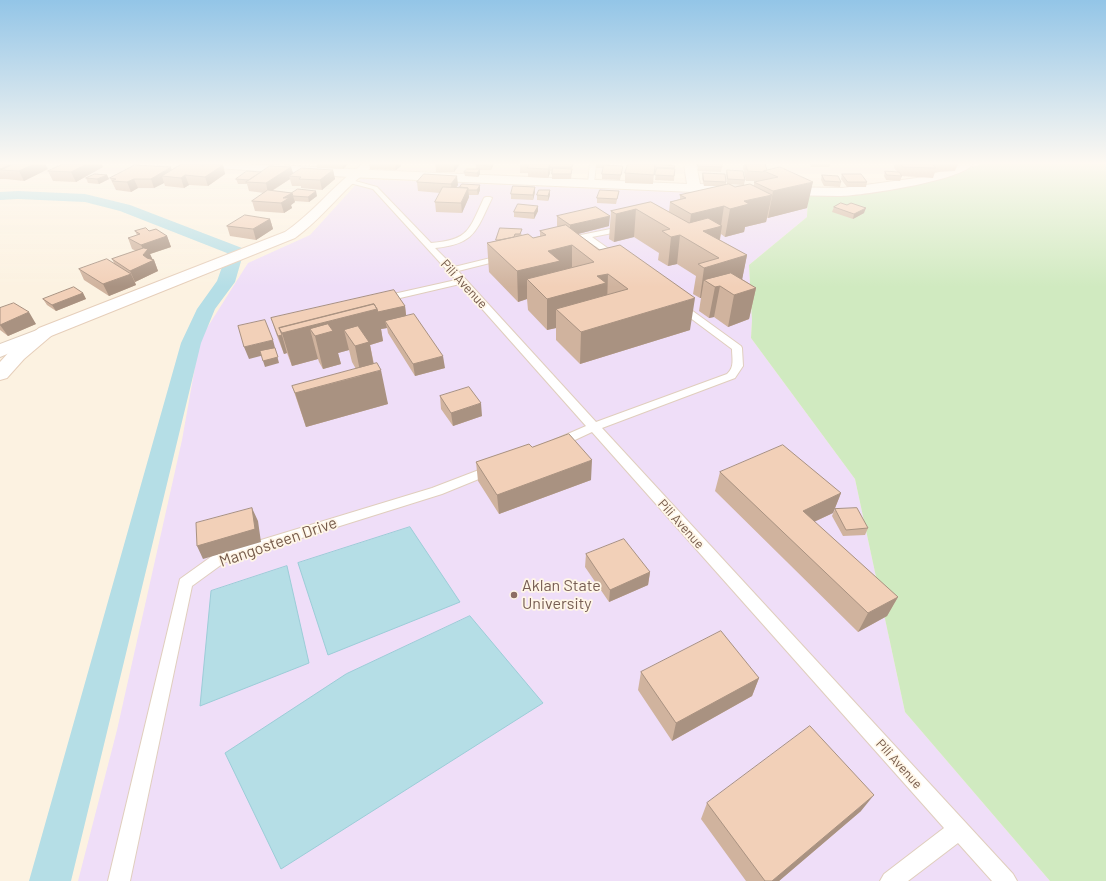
<!DOCTYPE html>
<html>
<head>
<meta charset="utf-8">
<style>
	body { margin:0 }
	canvas { display:block; background:#fcf2e1 }
</style>
</head>
<body>
<canvas width="1106" height="881"></canvas>
<script>
const ctx = document.querySelector('canvas').getContext('2d');
ctx.lineJoin = 'round';
function fillPath(path, color) { ctx.fillStyle = color; ctx.fill(path, 'evenodd'); }
function strokePath(path, color, width, dash) { ctx.strokeStyle = color; ctx.lineWidth = width; ctx.lineCap = dash ? 'butt' : 'round'; ctx.setLineDash(dash || []); ctx.stroke(path); }
function write(font, color, halo, rows, align = 'center') {
  ctx.font = font + ' Barlow,sans-serif'; ctx.lineWidth = 3.5; ctx.setLineDash([]); ctx.textBaseline = 'middle'; ctx.strokeStyle = halo; ctx.fillStyle = color; for (const [text, x, y, turn = 0] of rows) {
    ctx.save(); ctx.translate(x, y); ctx.rotate((+turn || 0) * Math.PI / 180); ctx.textAlign = isNaN(turn) ? turn : align; if (halo) ctx.strokeText(text, 0, 0); ctx.fillText(text, 0, 0); ctx.restore();
  }
}
fillPath(new Path2D(`
	M361,179L721,194H808L807,217L749,265L752,320L751,338L855,479L905,712L1050,881H78L117,730L182,440L200,339L248,263L310,235Z`), '#efdef8');
fillPath(new Path2D(`
	M982,164H1106V881H1050L905,712L855,479L751,338L752,320L749,265L807,217L808,194L857,195L922,183Z`), '#d0eac0');
const water = new Path2D(`
	M410,527L460,602L328,655L298,563Z
	M287,566L309,663L200,706L211,591Z
	M470,616L543,703L281,869L225,753L346,674Z`);
fillPath(water, '#b5dee6');
strokePath(water, '#9ccdd8', 1);
fillPath(new Path2D(`
	M18,191L85,194L130,205L242,248L244,251L235,282L215,309L201,343L71,881H29L181,343L197,309L217,281L227,253L120,211L85,202L18,199L0,200V192Z`), '#b5dee6');
const lane = new Path2D(`
	M590,164H596L594,183L591,185L588,183Z
	M348,179L377,187L431,243C469,240 469,230 484,198L486,197H490L492,198C476,231 475,244 435,248L454,267L503,255H506L507,257L506,259L458,271L596,422L727,374C735,367 732,358 732,349L677,308L675,306L677,304H683L741,346L742,348L743,366L735,378L602,428L1013,874L1017,881H992L958,843L908,881H880L884,874L944,828L592,432L562,446H554L552,443L554,440L586,426L460,284L383,302L380,301L378,299L380,297L456,280L373,189L346,182L345,181Z
	M625,226H628V230L592,237L620,257L621,259L620,261H617L585,239H581L577,237L581,235Z
	M492,465L496,466L498,469L496,472L442,494L225,562L192,586L130,881H108L180,579L215,554L432,488Z`);
const street = new Path2D(`
	M196,164H257L349,169L687,184L684,164H696L700,184L740,186L744,187L746,190L744,193L740,194L349,177L202,167L198,166Z
	M959,164H973C961,181 864,195 841,196C821,196 800,195 780,195L776,194L774,191L776,188L780,187L842,188L858,186L924,177L951,168Z
	M45,327L51,328L54,332L51,336L0,357V344Z`);
const secondary = new Path2D(`
	M362,164H374C367,173 359,177 351,185C332,203 317,222 295,238L51,336L24,359L7,378L0,380V362L10,351L39,328L285,232C307,217 323,198 343,180C349,174 356,170 362,164Z`);
strokePath(lane, '#e0cebd', 2);
strokePath(street, '#e0cebd', 2);
strokePath(secondary, '#e6cfbb', 2);
fillPath(lane, '#fff');
fillPath(street, '#fff');
fillPath(secondary, '#fff');
fillPath(new Path2D(`
	M0,164H45L48,169L24,181L6,179H0Z
	M249,164H267L266,165Z
	M317,164H348L343,169L317,168Z
	M369,164H401V166L396,170L370,169Z
	M435,164H460L454,172H436Z
	M476,164H493V166L491,170H480V174L478,177L465,176L464,172L476,169Z
	M520,164H573L571,179H552V171H550V173L548,178L528,177V173H520Z
	M596,164H606V166L622,171L620,180L602,179V174L603,168H596Z
	M628,164H672V165L675,166L674,181L655,180L656,172H654L653,184L625,183V173Z
	M698,164H722V167L721,172L698,171Z
	M744,164H765L767,170L780,167L807,208L767,218L766,222L745,227L744,232L725,237L721,234L720,240L747,255L742,279L756,288L749,319L728,327L714,317L709,318L699,311L701,298H700L693,294L696,276L677,264L668,266L658,260L659,253L634,237L614,242L609,239L611,211L651,202L669,212L670,202L680,199V195L719,186H704L702,178L703,173L726,182V185L727,184L726,175L727,170L745,180L744,185L754,186V182L760,181H746L743,168ZM730,184L743,185L735,187Z
	M810,164H830L829,167H811Z
	M895,164H958L955,171L935,172L933,178L902,176L900,181L886,180L884,176L885,171L897,172L894,168Z
	M223,165L225,174L208,186L189,185L184,188L165,186L164,183L154,188H138L131,192L116,190L110,178L172,170Z
	M103,167L76,182L53,181L48,171Z
	M291,167L293,174L333,170L335,179L322,190L301,188V186H292L290,179L272,191L317,196L309,202L294,201L295,202L291,205L292,208L284,213L255,211L252,201L264,193L249,191L247,184H238L236,179L261,172Z
	M424,174L458,185L456,187L480,185V190L478,195H469V197L462,213L436,212L435,202L440,193L418,191L417,182Z
	M842,174L867,182L866,187H847L841,179Z
	M107,175L109,179L99,184L88,183L86,178Z
	M822,175L841,182L840,187L824,186L821,180Z
	M535,187V192L533,200L511,199V194Z
	M550,190V195L548,201L537,200V195Z
	M619,191L616,204L597,203V198Z
	M538,206V211L534,219L514,217V212Z
	M834,207L864,213L853,219L832,212Z
	M557,216L609,226L578,234L690,330L580,364L556,340V328L547,330L528,310L527,299L518,302L489,272L487,243L496,241L500,228L522,234L521,235L533,238L540,236V231L558,227L557,226Z
	M270,219L273,229L256,240L230,236L227,226Z
	M135,231H149L167,236L171,247L150,254L152,260H154L158,271L135,282L136,285L109,296L84,280L79,269L114,263L112,259L136,251L132,249L128,238L137,235Z
	M83,293L86,299L56,311L47,305L43,299Z
	M405,306L406,316L445,368L415,376L388,333L387,328L381,329L383,341L370,345L374,364L388,404L306,427L292,386L356,369L352,362L349,350L338,353L341,364L323,369L319,362L318,359L292,366L287,353L284,354L277,336L271,318Z
	M0,308L36,324L8,336L0,330Z
	M440,396L482,416L453,426L441,409Z
	M532,447L591,480L499,514L478,481L476,462Z
	M720,472L841,493L833,513L814,522L898,597L887,616L858,632L715,491Z
	M835,509L868,528L865,535L843,536L832,516Z
	M586,554L650,572L648,585L609,602L585,567Z
	M641,672L759,678L752,696L672,741L638,690Z
	M707,803L861,811L779,881H746L701,819Z`), '#d0b39e');
fillPath(new Path2D(`
	M11,164H45L48,169L24,181L19,171L1,170V169Z
	M87,164H102L103,167L76,182L71,172Z
	M342,164H348L343,169Z
	M395,164H401V166L396,170Z
	M454,164H460L454,172Z
	M491,164H493V166L491,170Z
	M550,164V173L548,178V169Z
	M223,165L225,174L208,186L205,177Z
	M171,167L174,177L162,176L164,183L154,188L151,179Z
	M291,167L294,176H289L290,179L268,193L266,183Z
	M480,169V174L478,177L477,173Z
	M333,170L335,179L322,190L320,180Z
	M107,175L109,179L99,184L97,179Z
	M185,175L189,185L184,188L181,178Z
	M457,176L458,185L452,193L451,184Z
	M134,179L138,188L131,192L127,182Z
	M813,182L807,208L768,218L773,191Z
	M480,185V190L478,195L477,190Z
	M535,187V192L533,200V195Z
	M468,188L469,197L462,213L461,203Z
	M550,190V195L548,201V196Z
	M316,191L317,196L309,202L308,197Z
	M292,193L295,202L291,205L292,208L284,213L281,203L283,198Z
	M772,195L766,222L745,227L744,232L725,237L730,209L744,201Z
	M538,206V211L534,219V213Z
	M724,206L721,226H722L717,254L688,239L691,214Z
	M866,208L864,213L853,219L854,214Z
	M636,209L634,237L614,242L616,214Z
	M610,216L609,226L570,236V225Z
	M270,219L273,229L256,240L253,229Z
	M680,235L677,264L668,266L671,237Z
	M167,236L171,247L150,254L153,260H154L158,271L135,282L130,271L145,253L141,245Z
	M572,245V275L527,279V299L518,302L517,271L548,251Z
	M747,255L741,285L720,286L714,317L709,318L715,287L704,280L701,298H700L704,268Z
	M131,274L136,285L109,296L103,284Z
	M608,274L607,304L556,309V328L547,330V299L597,276Z
	M756,288L749,319L728,327L734,295Z
	M83,293L86,299L56,311L52,305Z
	M695,298L690,330L580,364L581,332Z
	M405,306L407,323L385,321L387,328L381,329L383,341L370,345L375,372L381,370L388,404L306,427L295,393L361,376L355,346L344,330L349,350L338,353L341,364L323,369L315,336L310,329L318,359L292,366L282,333L377,309Z
	M29,312L36,324L8,336L0,325Z
	M282,335L287,353L284,354L278,336Z
	M273,340L279,363L265,367L263,361L276,352L249,359L244,347Z
	M443,356L445,368L415,376L413,364Z
	M481,403L482,416L453,426L451,413Z
	M592,460L591,480L499,514L497,495Z
	M841,493L833,513L796,530L803,511Z
	M252,508L258,521L261,542L203,559L197,546Z
	M650,572L648,585L609,602L610,590Z
	M898,597L887,616L858,632L868,613Z
	M759,678L752,696L672,741L676,723Z
	M874,795L861,811L779,881H772Z`), '#a99281');
const building = new Path2D(`
	M0,164H11L1,169H0Z
	M14,164H34L19,171L1,170Z
	M63,164H87L71,172L48,171Z
	M182,164H203L202,166L205,164L223,165L205,177L185,175L181,178L162,176Z
	M476,164H491V166L476,165Z
	M525,164H550L548,169L527,168L529,164Z
	M550,164H572V167H550Z
	M628,164H655L654,175L625,173Z
	M655,164L675,166L674,168L655,167Z
	M698,164H722V167L698,166Z
	M746,164H765L767,170L764,171L763,172L748,171Z
	M901,164H932L936,168L903,167Z
	M135,165L171,167L151,179H134L127,182L112,181L116,179L110,178Z
	M604,165L623,166L621,175L602,174Z
	M270,166L291,167L266,183L246,182Z
	M780,167L813,182L773,191L754,182L778,177L764,171Z
	M302,168L333,170L320,180L299,179L301,177L289,176Z
	M553,168L572,169L571,174H552Z
	M657,168L675,169L674,176L655,175Z
	M467,169H480L477,173L464,172Z
	M727,170L743,171L745,180L728,179Z
	M247,171L261,172L249,180L236,179Z
	M885,171L899,172L902,176L887,175Z
	M703,173L725,174L726,182L704,181Z
	M95,174L107,175L97,179L86,178Z
	M424,174L457,176L451,184L417,182Z
	M842,174H861L867,182H848Z
	M822,175L838,176L841,182L825,181Z
	M462,184L480,185L477,190H468V188L460,187Z
	M729,184L735,187L750,184L772,195L744,201L749,204L730,209L724,206L691,214L670,202L686,198L680,195Z
	M513,186L535,187L533,195L511,194Z
	M443,187L468,188L461,203L435,202Z
	M298,189L316,191L308,197L293,196L292,193Z
	M268,190L292,193L283,198H289L281,203L252,201Z
	M539,190H550L548,196L537,195Z
	M600,190L619,191L617,199L597,198Z
	M651,202L689,223L708,218L722,226L703,231L747,255L704,268L698,264L719,258L680,235L671,237L662,231L670,229L636,209L616,214L611,211Z
	M841,203L847,205L851,203L866,208L854,214L834,207Z
	M518,204L538,206L534,213L514,212Z
	M596,207L610,216L570,225L557,216Z
	M245,215L270,219L253,229L227,226Z
	M566,225L599,250L620,245L695,298L581,332L556,309L628,289L608,274L597,276L606,283L547,299L527,279L594,262L572,245L548,251L560,261L517,271L487,243L528,234L533,238L546,235L540,231Z
	M146,228L149,231L156,229L167,236L141,245L128,238L140,234L135,231Z
	M500,228L522,229L520,234H515L514,237L499,240H496Z
	M144,248L148,249L143,255L147,258L154,260L130,271L112,259Z
	M107,259L131,274L103,284L79,269Z
	M731,273L756,288L734,295L720,286L715,287L704,280Z
	M74,287L83,293L52,305L43,299Z
	M394,290L405,306L378,312L377,309L374,304L279,328L282,335L278,336L271,318Z
	M14,303L29,312L0,325V308Z
	M374,304L377,309L282,333L279,328Z
	M414,314L443,356L413,364L385,321Z
	M265,320L273,340L244,347L238,326Z
	M328,324L333,331L315,336L310,329Z
	M358,326L369,342L355,346L344,330Z
	M275,348L278,357L263,361L260,351Z
	M377,363L381,370L295,393L292,386Z
	M469,387L481,403L451,413L440,396Z
	M569,434L592,460L497,495L476,462L529,444L532,447Z
	M783,445L841,493L803,511L898,597L868,613L720,472Z
	M252,508L255,529L197,546L196,523Z
	M857,508L868,528L846,530L835,509Z
	M624,539L650,572L610,590L586,554Z
	M721,631L759,678L676,723L641,672Z
	M810,726L874,795L772,881H765L707,803Z`);
fillPath(building, '#f2d0b8');
strokePath(building, '#a99281', 1);
const sky = ctx.createLinearGradient(0, 0, 0, 287);
sky.addColorStop(0, '#93c5e7');
sky.addColorStop(0.57, '#fef9f2');
sky.addColorStop(1, '#fef9f200');
ctx.fillStyle = sky;
ctx.fillRect(0, 0, 1106, 287);
for (const [x, y, r, color] of [
	[514,595,4,"#8d6e63"]
]) { const dot = new Path2D(); dot.arc(x, y, r, 0, 2 * Math.PI); ctx.fillStyle = color; ctx.fill(dot); strokePath(dot, '#fff6e7', 1.5); }
write('13px', '#745848', '#fff6e7', [
	["Pili Avenue",464,284,47],
	["Pili Avenue",681,524,48],
	["Pili Avenue",899,764,48]
]);
write('16px', '#745848', '#fff6e7', [
	["Mangosteen Drive",278,542,-19]
]);
write('16px', '#785e54', '#fff6e7', [
	["Aklan State",522,586],
	["University",522,604]
], 'left');
</script>
</body>
</html>
